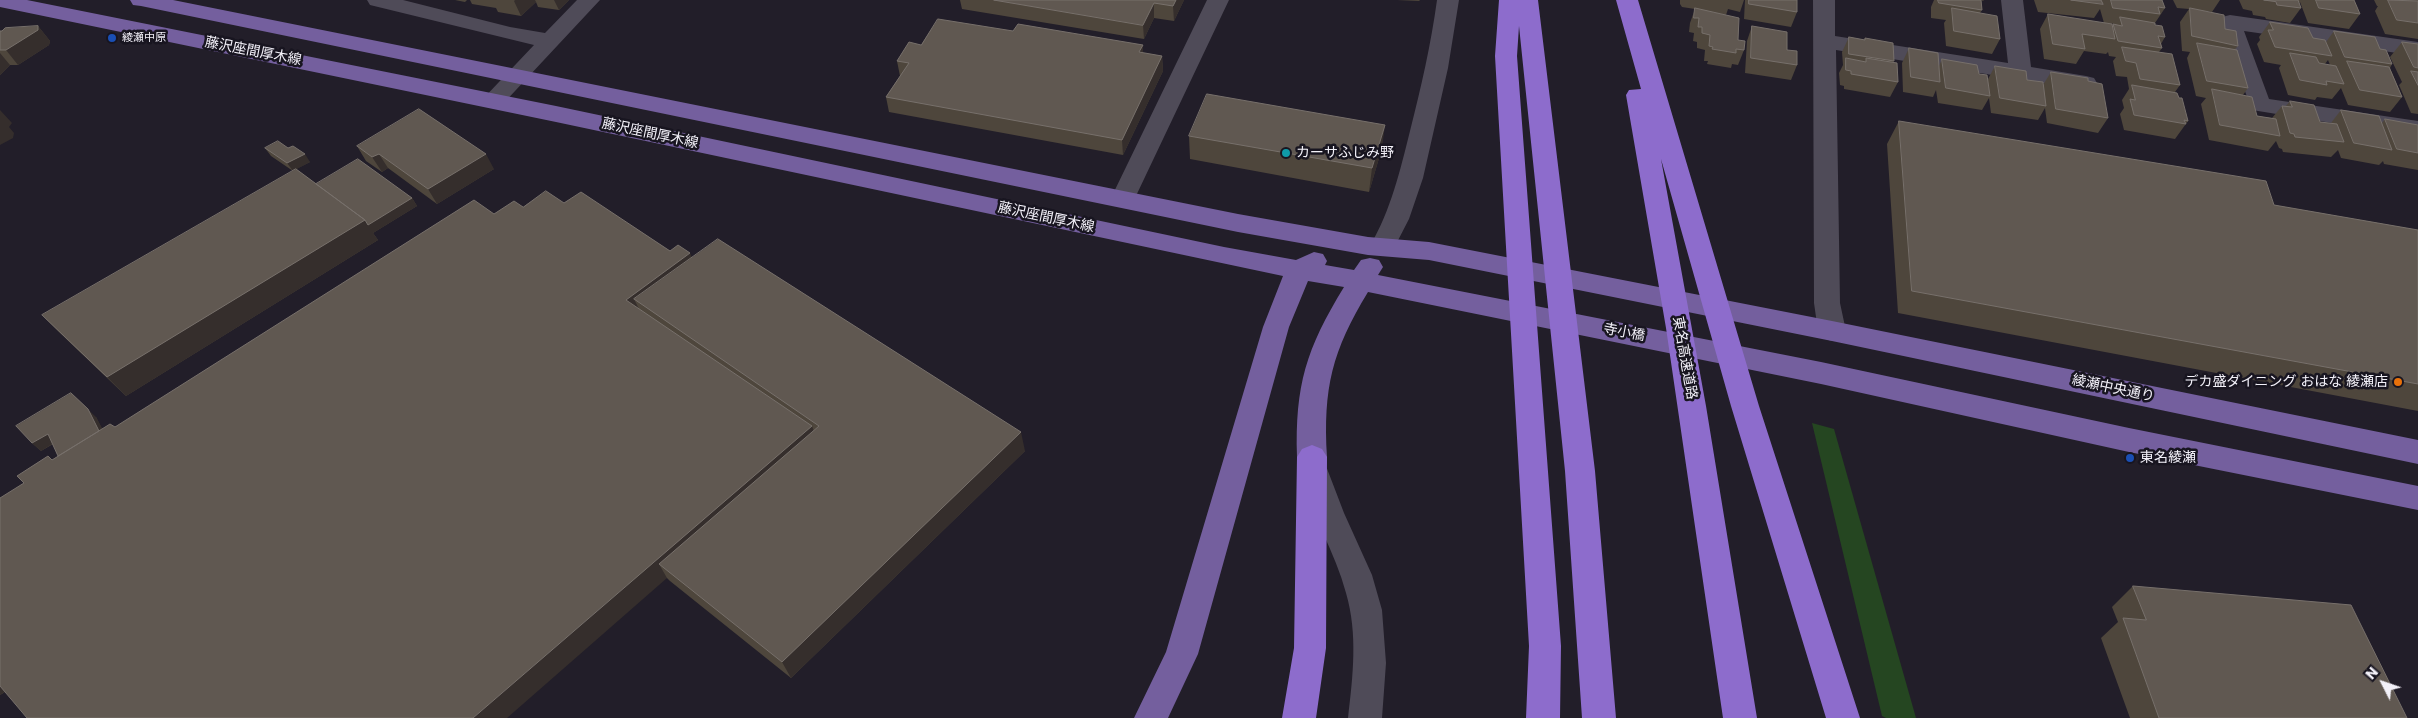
<!DOCTYPE html>
<html>
<head>
<meta charset="utf-8">
<style>
	body { margin:0 }
	#map { position:relative; width:2418px; height:718px; overflow:hidden; background:#221e29; font-family:Poppins,sans-serif }
	canvas { display:block }
	.north { position:absolute; left:2358px; top:658px; width:50px; height:50px; -webkit-text-stroke:4px #181520; paint-order:stroke; rotate:311deg; font-size:14px; font-weight:700; line-height:20px; text-align:center; color:#f3f1f9 }
	.north::after { content:''; display:block; margin:auto; width:18px; height:22px; background:#f3f1f9; clip-path:polygon(50% 0,100% 100%,50% 72%,0 100%) }
</style>
</head>
<body>
<div id="map">
<canvas width="2418" height="718"></canvas>
<div class="north">N</div>
</div>
<script>
const ctx = document.querySelector('canvas').getContext('2d');
ctx.lineJoin = 'round';
function fillPath(path, color) { ctx.fillStyle = color; ctx.fill(path, 'evenodd'); }
function strokePath(path, color, width, dash) { ctx.strokeStyle = color; ctx.lineWidth = width; ctx.lineCap = dash ? 'butt' : 'round'; ctx.setLineDash(dash || []); ctx.stroke(path); }
function write(font, color, halo, rows, align = 'center') {
  ctx.font = font + ' Poppins,"Noto Sans JP",sans-serif'; ctx.lineWidth = 5; ctx.setLineDash([]); ctx.textBaseline = 'middle'; ctx.strokeStyle = halo; ctx.fillStyle = color; for (const [text, x, y, turn = 0] of rows) {
    ctx.save(); ctx.translate(x, y); ctx.rotate((+turn || 0) * Math.PI / 180); ctx.textAlign = isNaN(turn) ? turn : align; if (halo) ctx.strokeText(text, 0, 0); ctx.fillText(text, 0, 0); ctx.restore();
  }
}
fillPath(new Path2D(`
	M1812,423L1834,429L1916,718H1886L1882,716Z`), '#254621');
fillPath(new Path2D(`
	M367,0H403L510,27L545,33L577,0H600L501,106L493,108L485,106L481,101L534,45L370,5Z
	M1207,0H1229L1135,198L1132,204L1123,207L1114,204L1111,198Z
	M1437,0H1459L1448,68L1423,178L1409,219L1392,252L1383,255L1374,252L1370,246C1391,210 1400,171 1410,131C1421,88 1431,44 1437,0Z
	M1813,0H1835V36L2008,63L2001,0H2023L2031,67L2086,76L2094,78L2097,83L2094,88L2086,90L1836,50L1840,303L1846,331L1842,338L1832,341L1822,338L1818,331L1814,303Z
	M2230,15L2418,42V56L2244,31L2269,99L2418,121V137L2252,110L2219,22L2222,17Z
	M1316,463L1326,466L1344,513L1372,575L1382,610L1386,663L1382,718H1348C1353,676 1358,634 1346,593C1335,552 1312,516 1301,475L1306,466Z`), '#4f4b58');
fillPath(new Path2D(`
	M0,0H27L556,106L1224,247L1296,260L1314,252L1323,254L1327,261L1325,265L1354,270L1361,260L1370,258L1379,260L1383,267L1378,275L1821,362L2129,428L2418,486V510L2129,452L1821,384L1368,292C1332,351 1323,388 1327,457L1322,465L1312,469L1302,465L1297,457C1295,385 1306,349 1344,287L1308,281L1289,327L1198,654L1168,718H1134L1166,652L1263,327L1283,276L556,122L0,7Z
	M130,0H173L1238,214L1368,237L1429,242L1832,321L2418,440V464L1832,341L1429,260L1368,255L1238,232L141,6L133,5Z`), '#745f9e');
fillPath(new Path2D(`
	M1499,0H1538L1595,471L1616,718H1582L1565,471L1519,26L1517,56L1561,646L1560,718H1526L1529,646L1495,56Z
	M1616,0H1638L1759,406L1860,718H1826L1731,406L1661,159L1706,406L1757,718H1723L1666,328L1626,95L1629,90L1641,89Z
	M1312,445L1322,449L1327,457L1326,648L1316,718H1282L1294,648L1297,457L1302,449Z`), '#8d6ccc');
fillPath(new Path2D(`
	M455,0H467L465,2Z
	M470,0H569L559,10L538,7L536,2L521,16L498,12L496,8L472,4Z
	M960,0H1184L1174,21L1154,18L1144,39L962,9Z
	M1397,0H1420L1419,1Z
	M1680,0H1744L1740,12L1728,9L1726,15L1712,12L1738,40L1744,50L1738,65L1732,64L1731,68L1707,64L1708,61H1704L1705,50L1697,48V42L1693,41L1694,33L1689,32L1690,23L1695,9L1682,7L1680,4Z
	M1745,0H1797V12L1791,27L1744,19Z
	M1934,0H1984L1983,1L1981,0L1982,10L1980,13L2000,39L1992,54L1946,46L1944,23L1946,20L1931,18V7Z
	M2034,0H2162L2165,8L2155,23H2154L2155,25L2165,37L2161,44L2162,48L2159,52L2180,85L2175,92L2188,121L2175,139L2124,130L2120,114L2124,108L2122,100L2129,89L2127,77L2116,76L2113,61L2116,57L2109,56L2108,52L2106,54L2084,51L2076,64L2044,59L2040,29L2048,14L2112,26L2113,24H2115L2104,23L2100,9L2094,18L2038,12Z
	M2173,0H2220L2212,12L2205,11L2225,29L2238,46L2235,49L2248,88L2243,95L2257,116L2272,118L2282,106H2286L2290,101L2320,122L2331,123L2341,110L2382,123L2385,119L2418,125V170L2384,164L2383,161L2379,165L2341,158L2338,150L2331,157L2283,152L2282,149L2279,148L2276,141L2268,151L2209,140L2201,104L2206,98L2196,96L2187,58L2190,52L2182,51L2180,22L2189,9L2177,8Z
	M2239,0H2354L2360,14L2349,29L2308,23L2300,2L2299,3L2301,8L2290,23L2266,19L2265,17L2253,15L2252,11L2243,9Z
	M2374,0H2418V39L2385,34L2375,11L2378,6H2377Z
	M2270,22L2313,38L2326,42L2334,31L2380,49L2392,64L2390,68L2402,97L2390,112L2348,105L2341,88L2332,99L2317,97L2315,100L2288,95L2279,68L2281,65L2264,62L2257,44L2260,40L2259,37ZM2328,60L2330,65L2325,64Z
	M38,26L50,41L49,45L18,65H10L0,75V31Z
	M1752,26L1787,50L1797,65L1791,80L1745,73L1747,41Z
	M1013,31L1143,45V53L1162,56L1163,71L1123,155L889,112L886,97L900,76L897,61L921,45Z
	M1849,37L1864,40L1865,38L1894,61L1893,62L1898,82L1890,97L1844,89V86L1840,85L1839,73L1843,65L1842,52Z
	M2402,42L2418,44V114L2411,113L2399,85L2402,82L2390,57Z
	M1909,48L1939,66L1942,59L1979,74L1988,79L1995,66L2027,80L2043,85L2051,72L2088,81L2108,118L2098,133L2047,123L2045,108L2038,120L1991,113L1989,98L1982,110L1938,103L1936,90L1933,97L1903,92L1902,63Z
	M1899,121L2274,205L2418,230V411L1898,313L1887,144Z
	M1189,136L1382,148L1369,192L1190,159Z
	M357,146L494,169L437,204L388,168L382,172L366,161Z
	M265,148H288L310,162L296,169L316,184L412,198L417,206L373,233L378,240L126,396L61,334L42,315L293,171L271,156Z
	M564,203L670,251L692,257L1025,451L791,678L670,581L667,578L5,692L0,695L24,483L52,460L58,456L53,444L41,451L32,443L96,417L102,429L115,427L494,214L523,207Z
	M2133,586L2407,718H2130L2101,638L2118,622L2112,607Z`), '#4e463c');
fillPath(new Path2D(`
	M515,0H535L536,2L521,16L514,1Z
	M554,0H569L559,10Z
	M1176,0H1184L1174,21L1173,6Z
	M1154,3V18L1144,39L1143,25Z
	M38,26L50,41L49,45L18,65L6,50Z
	M1143,45V60L1139,52Z
	M0,53L10,65L0,75Z
	M1162,56L1163,71L1123,155L1122,140Z
	M0,110L12,123L9,127L14,133L13,138L0,145Z
	M1385,125L1382,148L1369,192L1372,168Z
	M305,154L310,162L293,171L287,163Z
	M379,154L388,168L382,172L372,157Z
	M486,154L494,169L437,204L428,189Z
	M412,198L417,206L373,233L378,240L126,396L107,377L365,220Z
	M690,253L699,273L634,299L642,315L626,300Z
	M71,393L96,417L115,452L65,471Z
	M812,426L819,445L659,564L667,578L507,718H473Z
	M1021,432L1025,451L791,678L782,662Z
	M48,434L57,441L41,451L32,443Z
	M0,679L12,687L0,695Z`), '#352e2c');
const building = new Path2D(`
	M994,0H1176L1173,6L1154,3L1143,25Z
	M1749,0H1797V12L1749,4Z
	M1938,0H1981L1982,10L1939,3Z
	M2071,0H2101L2103,4Z
	M2111,0H2162L2165,8L2158,7L2160,14L2113,8Z
	M2264,0H2298L2301,8L2277,5L2276,2Z
	M2316,0H2354L2360,14L2319,8Z
	M2388,0L2418,1V23L2397,20Z
	M1695,8L1739,18L1738,40L1745,41L1744,50L1736,49V53L1712,49L1713,47L1709,46L1710,35L1702,33V27H1698L1699,18H1694Z
	M1952,8L1997,16L2000,39L1954,31Z
	M2190,8L2224,15L2225,29L2236,31L2238,46L2192,36Z
	M2048,14L2112,24L2115,39L2082,34L2085,49L2053,44Z
	M2120,17L2155,23V25L2162,26L2165,37L2158,36L2162,48L2118,41L2113,24L2122,26Z
	M938,19L1013,31L1018,24L1143,45L1139,52L1162,56L1122,140L886,97L909,63L897,61L909,42L921,45Z
	M2270,22L2308,28L2313,38L2325,40L2332,56L2275,47L2268,30H2273Z
	M38,26V30L6,50H0V31H2L5,28Z
	M1752,26L1787,32V50L1797,51V65L1751,58Z
	M2334,31L2375,37L2380,49L2386,50L2392,64L2345,57Z
	M1849,37L1865,40V38L1893,43L1894,61L1849,54Z
	M2402,42L2418,44V68L2414,67Z
	M2197,43L2237,50L2248,88L2207,81Z
	M2122,47L2172,54L2180,85L2140,79L2136,63L2126,61Z
	M1909,48L1938,53L1940,82L1911,77Z
	M2290,53L2316,57L2319,63L2336,66L2344,84L2326,81L2327,85L2300,80Z
	M1846,58L1866,62V58L1897,63L1898,82L1851,74V71L1846,70Z
	M1942,59L1977,65L1979,74L1987,75L1990,96L1946,88Z
	M2347,61L2389,67L2402,97L2360,90Z
	M1995,66L2026,71L2027,80L2043,82L2046,106L2000,98Z
	M2411,71L2418,72V85Z
	M2051,72L2088,78V81L2102,84L2108,118L2056,109Z
	M2132,85L2177,93L2179,98H2182L2188,121L2184,120L2186,124L2134,115L2130,99L2135,100Z
	M2212,89L2252,97L2257,116L2276,119L2280,136L2220,125Z
	M1207,94L1385,125L1372,168L1189,136Z
	M2290,101L2314,105L2320,122L2337,124L2344,142L2295,137L2294,134L2290,133L2282,106L2292,107Z
	M419,109L486,154L428,189L379,154L372,157L357,146Z
	M2341,110L2379,116L2392,150L2354,143Z
	M2385,119L2418,125V153L2397,149Z
	M1899,121L2266,181L2274,205L2418,230V384L1912,291Z
	M278,141L288,148L293,146L305,154L287,163L265,148Z
	M358,159L412,198L368,225L365,220L316,184Z
	M296,169L365,220L107,377L42,315Z
	M546,191L564,203L581,192L670,251L678,245L690,253L626,300L812,426L473,718H27L0,686V498L24,483L17,476L48,456L52,460L110,424L115,427L474,200L494,214L514,201L523,207Z
	M718,239L1021,432L782,662L659,564L819,426L634,299Z
	M71,393L88,409L99,431L58,456L48,434L32,443L16,426Z
	M2133,586L2351,605L2407,718H2159L2123,618L2146,620Z`);
fillPath(building, '#605851');
strokePath(building, '#77706b', 1);
for (const [x, y, r, color] of [
	[112,38,5,"#1a4fb4"],
	[1286,153,5,"#0f9aa8"],
	[2398,382,5,"#e8710a"],
	[2130,458,5,"#1a4fb4"]
]) { const dot = new Path2D(); dot.arc(x, y, r, 0, 2 * Math.PI); ctx.fillStyle = color; ctx.fill(dot); strokePath(dot, '#181520', 2); }
write('11px', '#f3f1f9', '#181520', [
	["綾瀬中原",122,38]
], 'left');
write('14px', '#f3f1f9', '#181520', [
	["藤沢座間厚木線",253,52,11],
	["藤沢座間厚木線",650,134,12],
	["藤沢座間厚木線",1046,218,12],
	["寺小橋",1624,333,11],
	["東名高速道路",1684,358,80],
	["綾瀬中央通り",2113,389,12]
]);
write('14px', '#f3f1f9', '#181520', [
	["カーサふじみ野",1296,153],
	["デカ盛ダイニング おはな 綾瀬店",2388,382,"right"],
	["東名綾瀬",2140,458]
], 'left');
</script>
</body>
</html>
